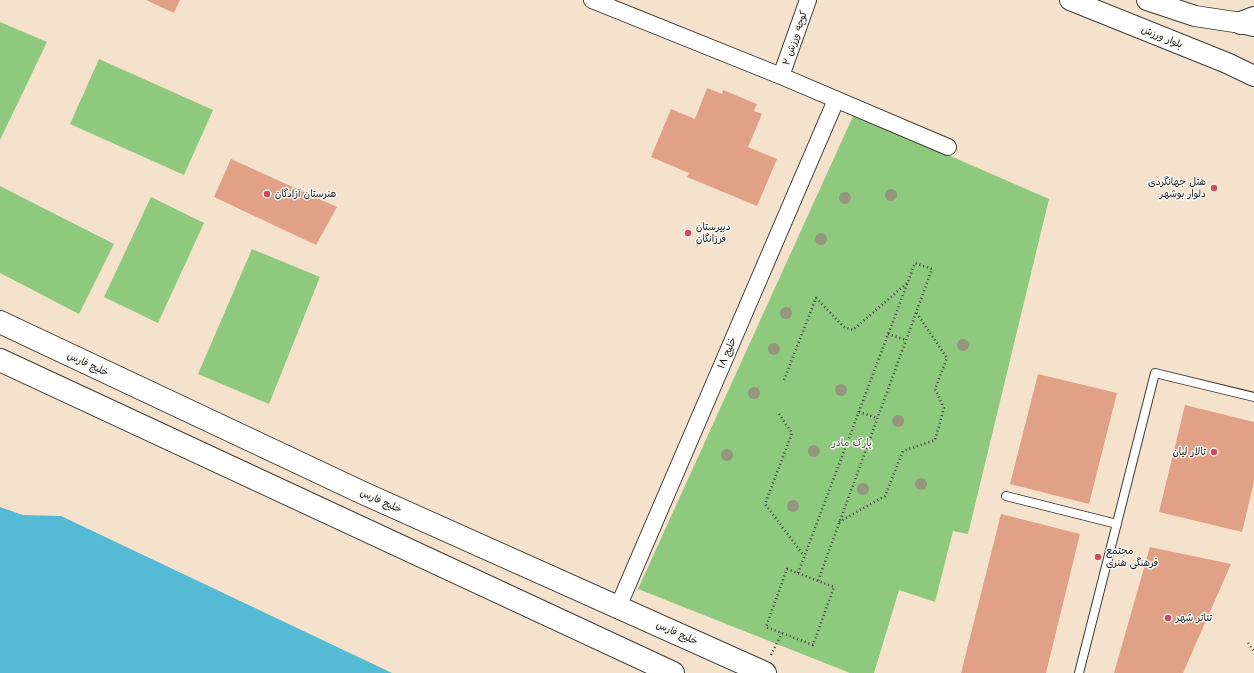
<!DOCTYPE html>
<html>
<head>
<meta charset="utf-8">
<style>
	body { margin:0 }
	canvas { display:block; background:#f5e2cc }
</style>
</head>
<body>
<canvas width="1254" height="673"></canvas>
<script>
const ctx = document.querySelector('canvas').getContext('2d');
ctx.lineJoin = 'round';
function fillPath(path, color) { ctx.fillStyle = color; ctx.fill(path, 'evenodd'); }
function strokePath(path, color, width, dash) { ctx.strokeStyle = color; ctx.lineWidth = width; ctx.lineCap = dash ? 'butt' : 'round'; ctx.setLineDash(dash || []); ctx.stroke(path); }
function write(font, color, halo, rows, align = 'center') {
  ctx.font = font + ' Mali,"Playpen Sans Arabic",sans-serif'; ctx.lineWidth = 3; ctx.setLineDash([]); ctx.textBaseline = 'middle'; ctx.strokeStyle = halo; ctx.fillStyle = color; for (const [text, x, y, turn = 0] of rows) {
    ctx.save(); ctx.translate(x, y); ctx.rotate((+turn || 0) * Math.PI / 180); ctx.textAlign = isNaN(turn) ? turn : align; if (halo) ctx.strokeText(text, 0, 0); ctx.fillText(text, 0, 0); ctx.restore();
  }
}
fillPath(new Path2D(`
	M0,22L47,42L0,140Z
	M99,59L213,110L184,175L70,124Z
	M854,114L1049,199L968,534L953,531L935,602L899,590L874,673H850L638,589Z
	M0,186L114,244L79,314L0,273Z
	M151,197L204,223L158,323L104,297Z
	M252,249L320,277L269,404L198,374Z`), '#8ec97e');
fillPath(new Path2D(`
	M0,507L23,515L61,516L392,673H0Z`), '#55bad4');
fillPath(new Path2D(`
	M146,0H180L174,13Z
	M707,88L722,94L723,90L757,104L754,111L762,114L748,147L777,159L757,206L687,177L689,173L651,157L671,109L695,119Z
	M231,159L337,207L316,245L214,197Z
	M1038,374L1117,393L1089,504L1010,484Z
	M1185,405L1254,422V482L1242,532L1159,512Z
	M1001,514L1080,534L1046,673H961Z
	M1150,547L1231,564L1183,673H1114Z`), '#e0a186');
const service = new Path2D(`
	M1006,496L1117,524
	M1079,673L1155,373L1254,397`);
const minor = new Path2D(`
	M592,0L781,76L948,147
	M781,76L808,0
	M618,607L836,100`);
const tertiary = new Path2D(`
	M1070,0L1227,63L1254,76
	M1147,0L1195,16L1241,23L1254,26`);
const secondary = new Path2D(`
	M1241,23L1254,18`);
const primary = new Path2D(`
	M0,322L363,493L765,673
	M0,360L673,673`);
strokePath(service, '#3d3a36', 10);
strokePath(minor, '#3d3a36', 18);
strokePath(tertiary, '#3d3a36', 22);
strokePath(secondary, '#3d3a36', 24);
strokePath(primary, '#3d3a36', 24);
strokePath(new Path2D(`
	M888,334L906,340
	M784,380L816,298L844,327L853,330L907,283
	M859,412L877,418
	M779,414L792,433L765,504L804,556
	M839,522L885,496L903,451L935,440L944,408L935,389L947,358L916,312
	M787,569L834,587L813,645L766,627Z
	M798,573L915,263L932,269L818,581
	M1248,643L1254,651
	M771,655L782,633`), '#3d3a36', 2.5, [1, 3]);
strokePath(service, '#fff', 8);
strokePath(minor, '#fff', 16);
strokePath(tertiary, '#fff', 20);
strokePath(secondary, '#fff', 22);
strokePath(primary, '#fff', 22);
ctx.fillStyle = '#94977e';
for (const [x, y] of [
	[891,195],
	[845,198],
	[821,239],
	[786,313],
	[963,345],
	[774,349],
	[841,390],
	[754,393],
	[898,421],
	[814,451],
	[727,455],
	[921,484],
	[863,489],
	[793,506]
]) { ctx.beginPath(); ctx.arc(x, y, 6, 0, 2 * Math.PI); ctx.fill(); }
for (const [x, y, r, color] of [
	[1214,188,4,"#d1495b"],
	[267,194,4,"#d1495b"],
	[688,233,4,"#d1495b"],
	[1214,452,4,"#d1495b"],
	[1098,557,4,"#d1495b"],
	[1168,618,4,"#d1495b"]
]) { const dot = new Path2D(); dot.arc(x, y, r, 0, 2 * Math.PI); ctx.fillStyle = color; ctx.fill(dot); strokePath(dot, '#f6f6f2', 1.5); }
write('10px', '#1c1c1c', '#f6f6f2', [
	["بلوار ورزش",1162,37,22],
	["کوچه ورزش ۲",795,38,-71],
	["خلیج ۱۸",727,353,-67],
	["خلیج فارس",88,364,25],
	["خلیج فارس",381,501,24],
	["خلیج فارس",677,633,24]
]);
write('10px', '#1c1c1c', '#f6f6f2', [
	["هتل جهانگردی",1206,182,"right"],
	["دلوار بوشهر",1206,194,"right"],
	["هنرستان آزادگان",275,194],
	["دبیرستان",696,227],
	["فرزانگان",696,239],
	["تالار لیان",1206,452,"right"],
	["مجتمع",1106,551],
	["فرهنگی هنری",1106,563],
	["تئاتر شهر",1176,618]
], 'left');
write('10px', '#44593e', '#f6f6f2', [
	["پارک مادر",852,443]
]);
</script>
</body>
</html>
